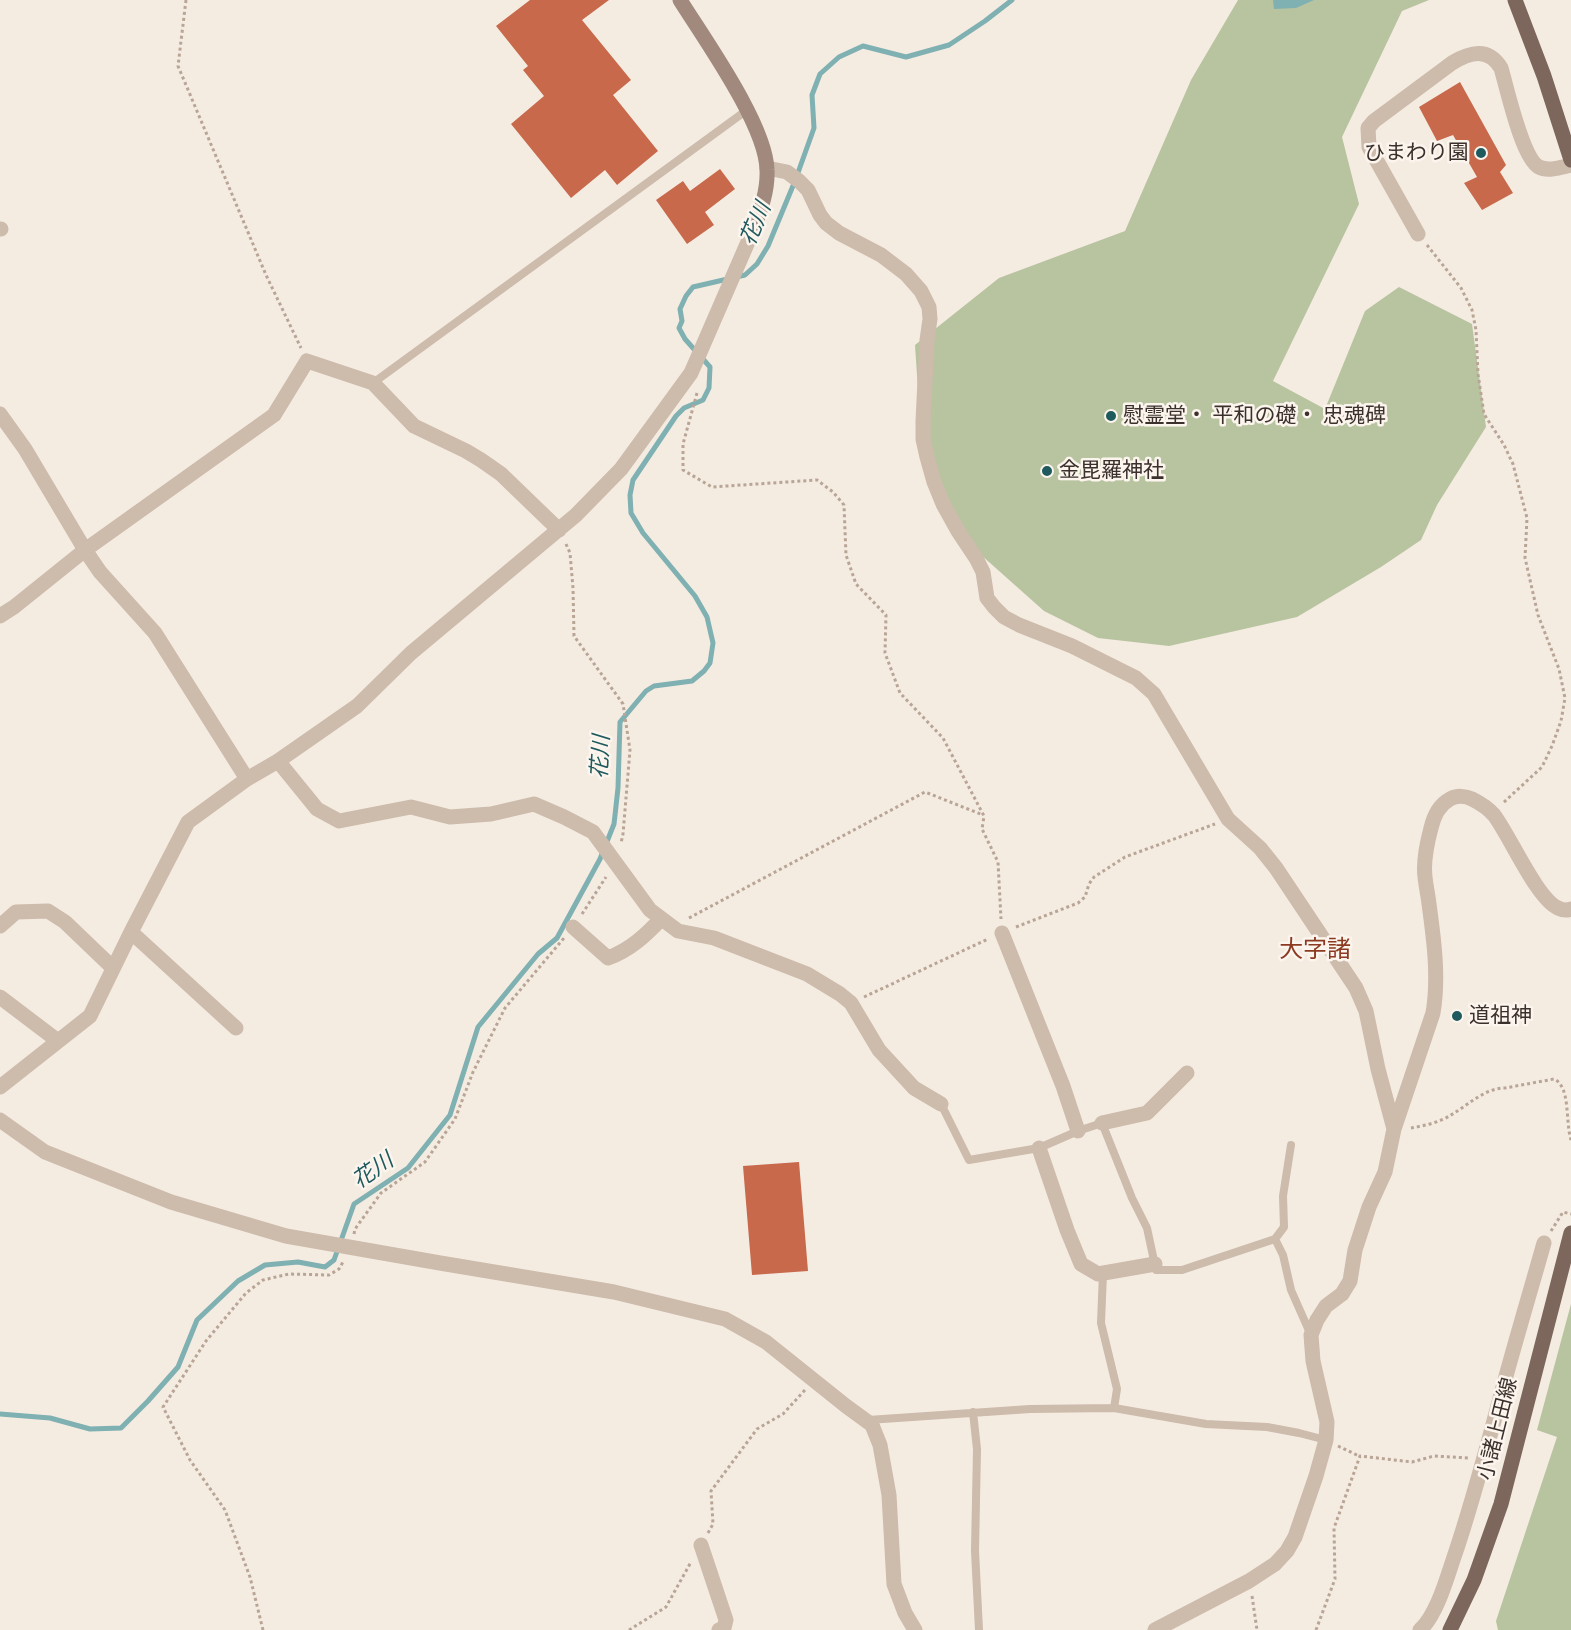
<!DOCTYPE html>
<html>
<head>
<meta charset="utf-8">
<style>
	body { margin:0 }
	canvas { display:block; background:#f4ebe1 }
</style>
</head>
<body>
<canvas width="1571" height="1630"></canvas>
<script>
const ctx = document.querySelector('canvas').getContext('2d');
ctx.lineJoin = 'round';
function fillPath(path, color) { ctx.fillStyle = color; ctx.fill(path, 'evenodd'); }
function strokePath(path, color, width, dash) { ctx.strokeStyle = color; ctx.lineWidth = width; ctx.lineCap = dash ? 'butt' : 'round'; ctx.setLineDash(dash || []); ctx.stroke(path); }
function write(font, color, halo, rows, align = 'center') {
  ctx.font = font + ' Montserrat,"Noto Sans JP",sans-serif'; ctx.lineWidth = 5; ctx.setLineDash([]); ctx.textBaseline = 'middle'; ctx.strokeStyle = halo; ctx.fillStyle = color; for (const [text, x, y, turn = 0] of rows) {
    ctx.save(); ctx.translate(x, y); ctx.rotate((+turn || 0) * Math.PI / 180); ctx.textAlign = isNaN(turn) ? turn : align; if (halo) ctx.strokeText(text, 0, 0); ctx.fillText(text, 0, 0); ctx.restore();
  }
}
fillPath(new Path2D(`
	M1238,0H1429L1402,11L1342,137L1359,204L1273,381L1325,409L1365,311L1399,287L1472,324L1486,427L1437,505L1421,540L1381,567L1297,617L1169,646L1098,638L1044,611L971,546L923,466L915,345L999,278L1125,231L1191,80Z
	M1571,1304V1630H1498L1496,1621L1557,1437L1537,1430Z`), '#b8c4a0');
fillPath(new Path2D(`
	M1273,0H1314L1296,8L1274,9Z`), '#7fb0b2');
strokePath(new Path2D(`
	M0,1414L50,1418L90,1429L121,1428L148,1401L178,1367L197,1320L238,1281L265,1265L298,1262L325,1267L334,1260L354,1204L408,1168L450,1115L478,1027L538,954L557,938L600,859L614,824L618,788L620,722L646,691L654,686L692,681L704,671L710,663L713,643L707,617L695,596L643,533L631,513L630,495L633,480L676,416L684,408L703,400L709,388L710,367L685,339L679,328L682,321L680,309L686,296L693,287L745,275L757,264L768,246L795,181L814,128L812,95L820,74L839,57L863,46L906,57L949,45L985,21L1012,0`), '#7fb0b2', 5);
fillPath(new Path2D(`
	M530,0H609L582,20L631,80L613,95L658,151L617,185L605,170L571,198L511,124L544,96L523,70L528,66L496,26Z
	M1460,82L1506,165L1500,172L1513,193L1482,210L1464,183L1477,177L1453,135L1437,141L1419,107Z
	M720,169L735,189L705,212L714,225L687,244L656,200L683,181L690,191Z
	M799,1162L808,1271L752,1275L743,1166Z`), '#c8694b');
strokePath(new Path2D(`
	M186,0L178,66L266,275L301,348
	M1427,245L1461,288L1472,310L1476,330L1478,374L1484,414L1504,445L1513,464L1527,518L1525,558L1538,615L1559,669L1565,698L1561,721L1552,746L1542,767L1503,803
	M697,393L683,444V470L712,487L817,480L833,492L844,505L846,555L856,584L886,615L885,653L900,693L943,738L984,816L982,829L998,862L1001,919
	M566,544L570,553L573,588L574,636L623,704L630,750L623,834L621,843
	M582,914L606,877
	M689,918L925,792L983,815
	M1016,927L1078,903L1085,897L1089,884L1094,877L1125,857L1215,824
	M864,997L988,939
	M1411,1128C1424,1126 1440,1122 1451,1115C1468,1105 1485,1088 1505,1088L1554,1079C1571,1087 1565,1121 1571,1140
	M1551,1231L1563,1212L1571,1214
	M354,1234L355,1229L381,1193L425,1162L455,1119L473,1072L505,1008L564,938
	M1338,1446L1359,1456
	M708,1533L713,1524L711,1491L757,1429L783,1414L805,1390
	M1252,1596L1257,1630
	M263,1630L250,1577L225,1510L190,1460L163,1407L206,1341L246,1293L263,1280L289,1274L329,1275L339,1269L343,1262
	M629,1630L666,1607L691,1562
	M1316,1630L1335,1579L1334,1528L1360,1456L1412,1462L1434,1456L1470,1458`), '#b9a596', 3, [3, 3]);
strokePath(new Path2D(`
	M373,383L747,110
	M941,1104L969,1160L1039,1148L1078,1131L1102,1123L1132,1198L1147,1228L1156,1270H1182L1275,1239L1283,1255L1291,1290L1310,1333
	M1275,1239L1284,1227L1283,1196L1291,1145
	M1103,1273L1101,1323L1117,1389L1114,1408
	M973,1412L977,1449L975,1551L979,1630
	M868,1420L1030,1409L1114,1408L1206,1424L1267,1427L1299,1433L1326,1440`), '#cdbbac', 8);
strokePath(new Path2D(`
	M767,168L787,172L799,181L808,190L820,215L826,223L839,233L881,255L906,274L921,291L929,307L930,319L927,340L923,421V439L927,457L934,482L943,504L958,531L976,558L983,572L987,598L994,607L1004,617L1019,625L1072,646L1136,678L1154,694L1228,819L1260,848L1276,868L1356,988L1366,1011L1378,1069L1394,1129
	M0,229H1
	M1418,234L1369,147L1368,128L1374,121L1452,63C1470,52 1488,47 1501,68C1507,88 1522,158 1539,167C1548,172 1562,167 1571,165
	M0,414L25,449L85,550L100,572L155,633L247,779
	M0,616L14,607L85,550L274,415L307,361L373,383L414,426L466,451L481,460L501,474L559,530
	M278,761L317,809L339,821L411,807L450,817L491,814L534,804L564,817L593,832L650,910L678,931L714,938L807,974L840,994L851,1003L879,1050L914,1088L941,1104
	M0,926L16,912L48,911L65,922L113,968
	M573,927L608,958C630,950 646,935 661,919
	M131,932L236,1028
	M1002,933L1063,1086L1078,1131
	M0,997L58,1041
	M0,1087L90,1016L131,932L188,822L247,779L278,761L357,706L411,653L576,515L621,469L691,373L754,228
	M0,1120L45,1152L171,1202L286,1236L440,1263L614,1292L725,1319L766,1342L846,1406L872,1425L880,1445L889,1495L894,1584L905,1613L915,1630
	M1102,1123L1147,1113L1187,1073
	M1039,1148L1067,1230L1081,1264L1098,1274L1155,1264
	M701,1545L726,1620L724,1628L719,1630
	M1155,1630L1249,1581L1275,1564L1287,1551L1295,1537L1316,1476L1326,1440L1327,1422L1313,1361L1311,1335L1317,1320L1326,1306L1342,1294L1350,1281L1355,1250L1369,1207L1385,1172L1394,1129L1433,1013C1439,978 1434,940 1429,904C1428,895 1426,886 1425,877C1423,861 1427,843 1431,828C1434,815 1439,805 1450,799C1457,795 1466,796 1472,799C1480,803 1488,808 1494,815C1510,836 1537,899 1558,908C1562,910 1566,911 1571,909
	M1420,1630C1436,1616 1446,1581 1453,1560C1471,1508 1485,1455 1499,1402C1513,1349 1529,1296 1544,1243`), '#cdbbac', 15);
strokePath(new Path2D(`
	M680,0C705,40 766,125 767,170C768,190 761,209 754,228`), '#a18a7d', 15);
strokePath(new Path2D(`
	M1515,0L1544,76L1571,160
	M1450,1630L1474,1580L1501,1504L1571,1233`), '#7d675c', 15);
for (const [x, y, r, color] of [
	[1481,153,6,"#1f5a5e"],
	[1111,416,6,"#1f5a5e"],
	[1047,471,6,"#1f5a5e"],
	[1457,1016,6,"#1f5a5e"]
]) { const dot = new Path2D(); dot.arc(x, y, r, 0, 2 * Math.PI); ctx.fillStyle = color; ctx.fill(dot); strokePath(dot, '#fbf5ee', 2); }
write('21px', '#3b302b', '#fbf5ee', [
	["ひまわり園",1469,153,"right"],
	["慰霊堂・ 平和の礎・ 忠魂碑",1123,416],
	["金毘羅神社",1059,471],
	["道祖神",1469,1016]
], 'left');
write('21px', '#3b302b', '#fbf5ee', [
	["小諸上田線",1498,1429,-76]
]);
write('italic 22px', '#1f5a5e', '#fbf5ee', [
	["花川",756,224,-67],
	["花川",601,757,-87],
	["花川",373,1171,-35]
]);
write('24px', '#8c3b22', '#fbf5ee', [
	["大字諸",1315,950]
]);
</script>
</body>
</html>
